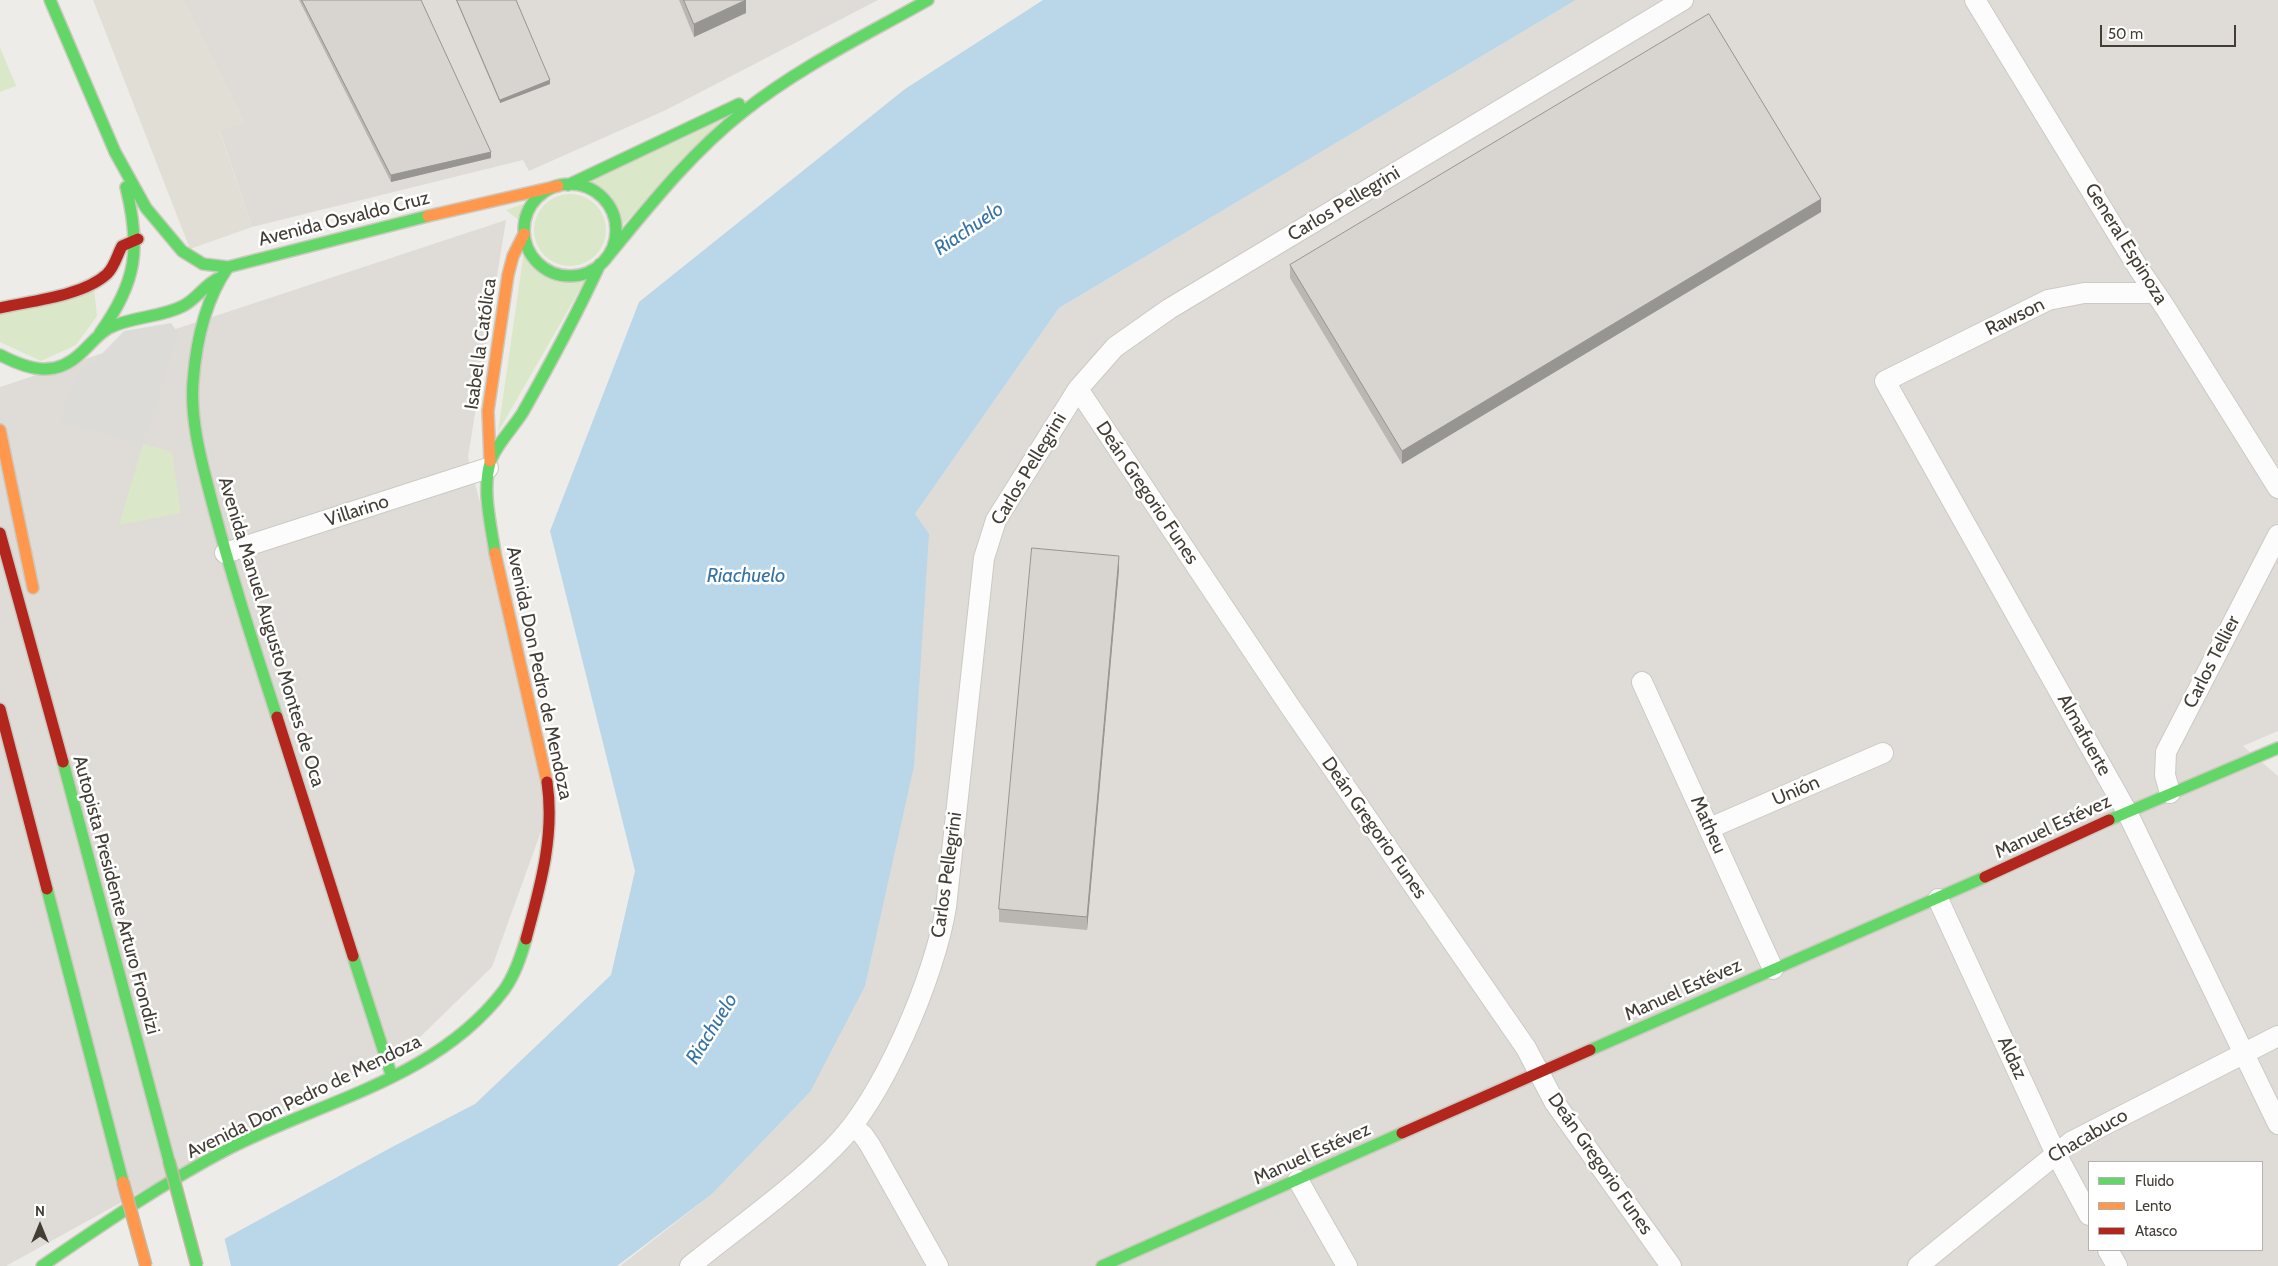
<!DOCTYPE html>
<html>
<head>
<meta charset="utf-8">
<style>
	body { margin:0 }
	#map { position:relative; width:2278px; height:1266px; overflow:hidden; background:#eeece8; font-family:Cabin,sans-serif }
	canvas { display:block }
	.legend { position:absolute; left:2088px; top:1161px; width:175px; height:90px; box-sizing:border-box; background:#fff; border:1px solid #b4b2ae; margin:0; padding:6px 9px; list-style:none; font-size:15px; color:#433e35 }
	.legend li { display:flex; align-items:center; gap:10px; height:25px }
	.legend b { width:25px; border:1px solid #b4b2ae }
	.north { position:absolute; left:15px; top:1201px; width:50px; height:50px; -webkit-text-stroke:4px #fff; paint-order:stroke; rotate:0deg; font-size:14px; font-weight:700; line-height:20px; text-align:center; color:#433e35 }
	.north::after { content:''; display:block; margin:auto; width:18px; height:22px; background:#433e35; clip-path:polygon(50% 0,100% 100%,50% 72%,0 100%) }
	.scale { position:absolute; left:2100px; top:25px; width:136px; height:22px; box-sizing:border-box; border:2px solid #433e35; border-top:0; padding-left:6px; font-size:15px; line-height:18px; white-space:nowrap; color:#433e35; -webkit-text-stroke:4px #fff; paint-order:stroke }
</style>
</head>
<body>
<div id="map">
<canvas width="2278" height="1266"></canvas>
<ul class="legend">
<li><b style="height:6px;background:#63d668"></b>Fluido</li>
<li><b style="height:6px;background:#ff974d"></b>Lento</li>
<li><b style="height:6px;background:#b3261e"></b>Atasco</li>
</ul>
<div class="north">N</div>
<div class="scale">50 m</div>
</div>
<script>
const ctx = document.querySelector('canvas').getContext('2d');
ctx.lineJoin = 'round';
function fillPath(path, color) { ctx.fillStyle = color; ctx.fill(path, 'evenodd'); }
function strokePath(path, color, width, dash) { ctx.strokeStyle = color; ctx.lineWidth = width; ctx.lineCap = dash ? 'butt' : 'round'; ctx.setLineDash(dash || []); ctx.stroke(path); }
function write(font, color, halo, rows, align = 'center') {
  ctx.font = font + ' Cabin,sans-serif'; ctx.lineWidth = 5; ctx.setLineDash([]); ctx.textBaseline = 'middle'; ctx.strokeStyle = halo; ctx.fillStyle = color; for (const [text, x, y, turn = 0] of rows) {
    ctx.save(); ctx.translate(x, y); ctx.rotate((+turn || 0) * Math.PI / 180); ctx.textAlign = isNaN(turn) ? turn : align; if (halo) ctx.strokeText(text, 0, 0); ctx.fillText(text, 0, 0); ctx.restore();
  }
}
fillPath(new Path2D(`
	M93,0H183L244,122L220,132L252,227L190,249Z`), '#e1ded5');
fillPath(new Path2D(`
	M183,0H878L666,110L529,171L523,160L252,227L220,131L244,122Z
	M1576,0H2278V731L2243,746L2278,776V1266H620L712,1194L810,1092L915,514L1059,308ZM2089,1162H2262V1250H2089Z
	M506,220L468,457L556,790L492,967L419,1038L6,1266H0V387Z`), '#dfdcd7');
fillPath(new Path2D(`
	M0,47L16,86L0,92Z
	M725,116L620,228L612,197L585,182Z
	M534 230a36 36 0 1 1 72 0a36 36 0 1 1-72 0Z
	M530,202L521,222L506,210Z
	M524,251C543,280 551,283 586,279L498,432Z
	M94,288L97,316L76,345L41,361L0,342V312Z
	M143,444L172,452L181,513L119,525Z`), '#dae7c9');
fillPath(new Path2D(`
	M171,323L178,333L143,444L60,421L76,375L94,362L124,331Z`), '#dddbd8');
fillPath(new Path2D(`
	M1043,0H1576L1059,308L915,514L929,534L914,766L865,986L810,1092L712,1194L617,1266H175L392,1147L475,1104L611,975L635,871L550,531L639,302L905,89Z`), '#bad6e9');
fillPath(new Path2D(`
	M224,1236L231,1266H173L174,1264Z`), '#eeece8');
const street = new Path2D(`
	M1975,0L2139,269L2165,307L2278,488
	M2155,293H2084L2048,300L1885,381L2127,812L2278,1124
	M1078,389L1291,708L1526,1048L1555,1103L1671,1266
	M225,553L488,468
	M1642,682L1773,969
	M2170,793L2165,775L2166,752L2278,535
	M1710,828L1883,753
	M1938,899L2055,1152L2089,1215
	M852,1126L863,1135L870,1145L938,1266
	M1298,1180L1347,1266
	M2108,1250L2117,1266
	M690,1266C737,1228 790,1191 833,1148C883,1099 935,976 946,907L984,558L996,520L1078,389L1115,347L1169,309L1683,0
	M1918,1266L2071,1142L2278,1036`);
const fast = new Path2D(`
	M50,0L115,152L146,208L182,251L203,264L228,267L428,216
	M524 230a46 46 0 1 1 92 0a46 46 0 1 1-92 0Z
	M568,185L739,104
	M608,256C650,205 691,153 743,112C799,67 866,35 928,0
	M228,267C205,300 196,342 193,382C190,422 202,463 212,502C231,575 254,646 277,717
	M100,333C137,282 141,248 126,187
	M0,355C29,370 55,378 81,353C90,345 98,334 109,328C132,316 160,318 183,306C197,299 205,284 219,278
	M495,553C491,525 482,491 490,463C494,447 514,427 523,412C550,364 577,314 600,264
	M63,762L169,1161
	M2109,820L2278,748
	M47,889L123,1182
	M353,956L392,1077
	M1590,1050L1985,877
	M42,1266C102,1225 163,1183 228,1149C321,1101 437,1079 504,990C515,975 521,956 526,939
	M1102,1266L1402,1133`);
const slow = new Path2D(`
	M428,216L558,186
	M0,430L33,588
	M490,461L488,411L508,275L513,256L524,234
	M495,553L547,782`);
const jam = new Path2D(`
	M0,308C31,301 83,296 107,274C115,266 117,255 122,246L138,239
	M0,533L63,762
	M0,709L47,889
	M277,717L353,956
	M1985,877L2109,820
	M526,939C540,887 555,836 547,782
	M1402,1133L1590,1050`);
strokePath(street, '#cccac5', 22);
strokePath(fast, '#ccc9bf', 14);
strokePath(slow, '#ccc9bf', 14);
strokePath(jam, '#ccc9bf', 14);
strokePath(street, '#fcfcfc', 20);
strokePath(fast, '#63d668', 11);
strokePath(slow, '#ff974d', 11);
strokePath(jam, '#b3261e', 11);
const fastBridge = new Path2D(`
	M169,1161L197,1266`);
const slowBridge = new Path2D(`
	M123,1182L146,1266`);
strokePath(fastBridge, '#c4b9a5', 14, []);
strokePath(slowBridge, '#c4b9a5', 14, []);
strokePath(fastBridge, '#63d668', 11);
strokePath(slowBridge, '#ff974d', 11);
fillPath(new Path2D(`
	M299,0H421L491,158L391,182Z
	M456,0H516L550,84L500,103Z
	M679,0H746V13L694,37Z
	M1821,212L1402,464L1290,278V265Z
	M1119,569L1087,930L999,922V909Z`), '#bab7b3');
fillPath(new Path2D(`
	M746,0V13L694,37V24Z
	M550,80V84L500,103V100Z
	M491,152V158L391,182V175Z
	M1821,199V212L1402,464V451Z
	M1119,556V569L1087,930V917Z`), '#979592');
const building = new Path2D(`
	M302,0H421L491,152L391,175Z
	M457,0H516L550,80L500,100Z
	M684,0H746L694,24Z
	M1709,14L1821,199L1402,451L1290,265Z
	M1032,548L1119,556L1087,917L999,909Z`);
fillPath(building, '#d8d5d0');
strokePath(building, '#979592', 1);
write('19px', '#433e35', '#fff', [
	["Carlos Pellegrini",1344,204,-31],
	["Avenida Osvaldo Cruz",344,219,-14],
	["General Espinoza",2126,244,58],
	["Rawson",2015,317,-26],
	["Isabel la Católica",481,344,-82],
	["Carlos Pellegrini",1029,469,-59],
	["Deán Gregorio Funes",1147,493,56],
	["Villarino",357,511,-18],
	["Avenida Manuel Augusto Montes de Oca",271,632,73],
	["Carlos Tellier",2212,662,-63],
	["Avenida Don Pedro de Mendoza",539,673,78],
	["Almafuerte",2084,735,61],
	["Unión",1796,791,-23],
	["Matheu",1708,825,66],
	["Manuel Estévez",2053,827,-25],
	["Deán Gregorio Funes",1374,828,55],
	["Carlos Pellegrini",947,875,-82],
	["Autopista Presidente Arturo Frondizi",116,895,75],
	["Manuel Estévez",1683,990,-24],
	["Aldaz",2012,1058,65],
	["Avenida Don Pedro de Mendoza",304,1097,-26],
	["Chacabuco",2088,1136,-30],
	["Manuel Estévez",1312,1154,-24],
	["Deán Gregorio Funes",1600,1164,55]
]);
write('italic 20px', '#3674a6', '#fff', [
	["Riachuelo",969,229,-34],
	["Riachuelo",746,576],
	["Riachuelo",712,1029,-58]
]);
</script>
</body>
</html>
